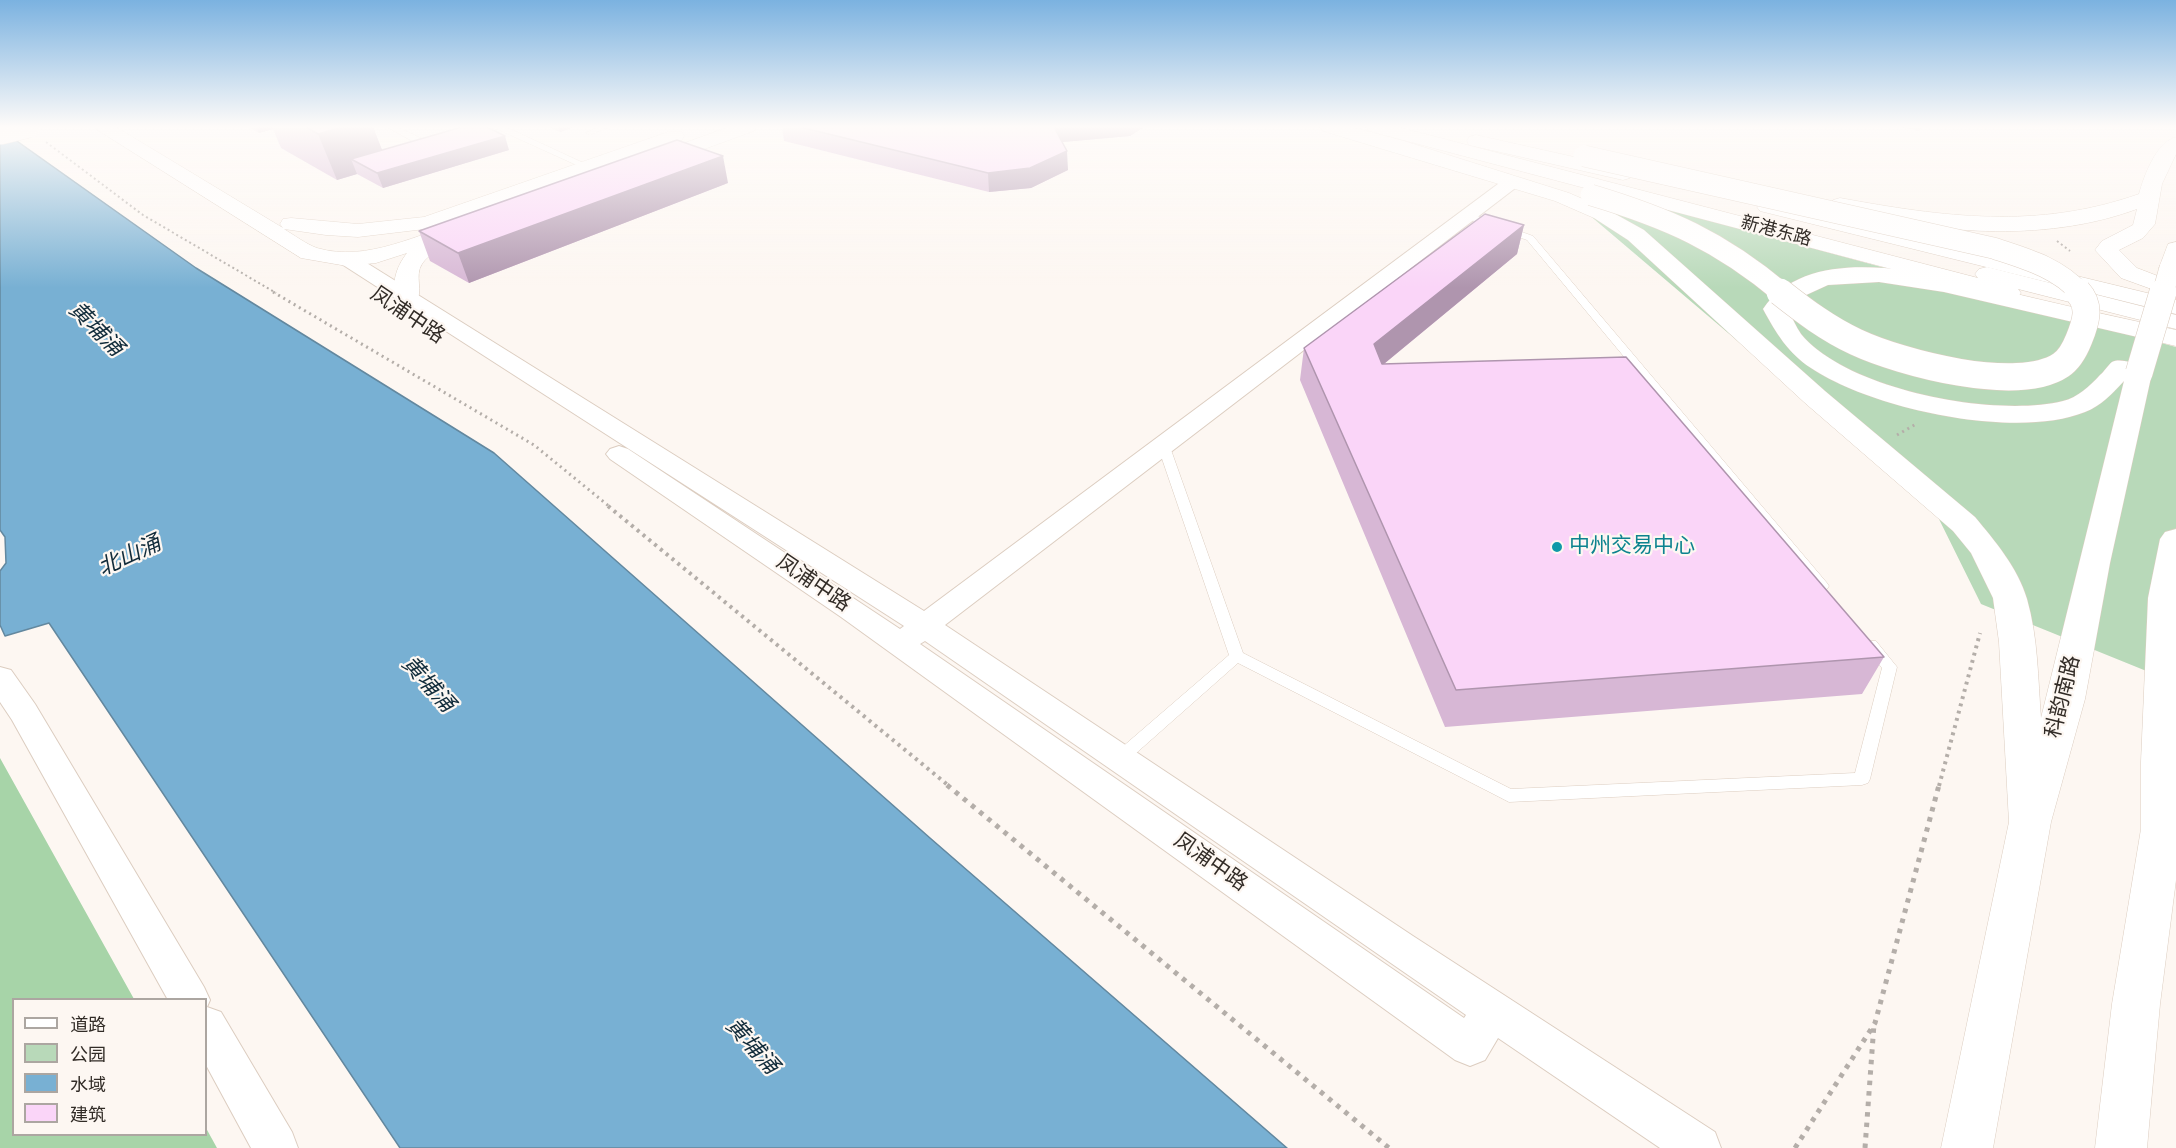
<!DOCTYPE html>
<html>
<head>
<meta charset="utf-8">
<style>
	body { margin:0 }
	#map { position:relative; width:2176px; height:1148px; overflow:hidden; background:#fdf7f2; font-family:"Nunito Sans","Noto Sans SC",sans-serif }
	canvas { display:block }
	.legend { position:absolute; left:12px; top:998px; width:195px; height:138px; box-sizing:border-box; background:#fdf7f2; border:2px solid #aca6a1; margin:0; padding:8px 10px; list-style:none; font-size:18px; color:#322c27 }
	.legend li { display:flex; align-items:center; gap:12px; height:30px }
	.legend b { width:30px; border:2px solid #aca6a1 }
</style>
</head>
<body>
<div id="map">
<canvas width="2176" height="1148"></canvas>
<ul class="legend">
<li><b style="height:8px;background:#fff"></b>道路</li>
<li><b style="height:16px;background:#b8d9b9"></b>公园</li>
<li><b style="height:16px;background:#78b0d3"></b>水域</li>
<li><b style="height:16px;background:#fad5f8"></b>建筑</li>
</ul>
</div>
<script>
const ctx = document.querySelector('canvas').getContext('2d');
ctx.lineJoin = 'round';
function fillPath(path, color) { ctx.fillStyle = color; ctx.fill(path, 'evenodd'); }
function strokePath(path, color, width, dash) { ctx.strokeStyle = color; ctx.lineWidth = width; ctx.lineCap = dash ? 'butt' : 'round'; ctx.setLineDash(dash || []); ctx.stroke(path); }
function write(font, color, halo, rows, align = 'center') {
  ctx.font = font + ' "Nunito Sans","Noto Sans SC",sans-serif'; ctx.lineWidth = 4.5; ctx.setLineDash([]); ctx.textBaseline = 'middle'; ctx.strokeStyle = halo; ctx.fillStyle = color; for (const [text, x, y, turn = 0] of rows) {
    ctx.save(); ctx.translate(x, y); ctx.rotate((+turn || 0) * Math.PI / 180); ctx.textAlign = isNaN(turn) ? turn : align; if (halo) ctx.strokeText(text, 0, 0); ctx.fillText(text, 0, 0); ctx.restore();
  }
}
fillPath(new Path2D(`
	M1581,208L1672,210L2176,347V683L1981,604L1933,507Z`), '#b8d9b9');
fillPath(new Path2D(`
	M0,758L134,999L14,1000V1134H206V1128L217,1148H0Z`), '#a7d4a8');
const water = new Path2D(`
	M0,129L196,268L494,453L930,838L1287,1148H400L49,623L5,636L0,625V571L6,563L5,537L0,530Z`);
fillPath(water, '#78b0d3');
strokePath(water, '#63889f', 1.5);
const service = new Path2D(`
	M387,127H397L436,145L425,148Z
	M485,127H506L590,166L583,168L497,129L473,135L469,133Z
	M598,127H609L590,135L586,133Z
	M1463,213H1469L1533,236L1827,583L1829,586L1827,589H1817L1527,240L1463,217Z
	M1164,443L1170,447L1243,653L1511,789L1855,773L1882,668L1864,645L1866,641H1876L1897,667L1870,779L1868,783L1862,785L1509,802L1238,663L1125,763L1119,765L1113,763L1111,759L1113,755L1229,655L1158,447Z`);
const minor = new Path2D(`
	M1512,177L1518,178L1521,182L1518,186L945,625L1413,936L1715,1132L1721,1148H1660L1498,1038L1485,1060L1470,1066L1455,1060L841,617L610,459L606,454L610,449L619,446L628,449L900,629L904,626L340,263L337,259L340,255H354L924,611L1506,178ZM925,641L1466,1015L1464,1018L920,644Z
	M0,667L11,670L35,704L204,987L210,1000L207,1007L221,1012L292,1132L298,1148H251L206,1065V1000H168L12,720L0,702Z`);
const tertiary = new Path2D(`
	M93,127H116L283,228L280,224L283,219L291,218L358,224L424,217L668,132H682L684,136L682,140L425,229L358,237L326,235L284,229C294,235 306,244 317,248C368,263 418,233 466,221L474,222L477,227L474,232L447,240C442,250 428,254 422,264C414,276 424,291 416,302L408,304L400,302C389,287 396,267 407,253L376,263L347,266L301,258Z
	M729,127H757L754,131L660,165H646L643,161L646,157Z`);
const primary = new Path2D(`
	M1366,127H1398L1978,278L1975,274L1979,269L1987,267L1995,269L2176,315V329L2018,289L2021,293L2017,298L2009,300L2001,298L1369,131Z`);
const trunk = new Path2D(`
	M1320,127H1352L1404,141L1569,193L1608,210L1644,230L1825,391L1975,517C1995,541 2018,568 2027,599C2038,637 2038,679 2041,718L2124,381C2113,393 2101,406 2085,412C2016,440 1872,409 1811,368C1788,353 1776,333 1763,309C1814,234 1954,280 2025,296C2075,308 2126,319 2176,330V346L1944,292L1879,282L1828,285L1804,296L1788,310C1792,317 1796,327 1801,334C1847,390 1995,418 2063,401C2077,398 2090,386 2100,375C2104,372 2108,365 2112,362C2118,359 2124,361 2130,362L2133,367H2148L2152,373L2110,563L2085,699L2051,822L1993,1148H1941L2009,822L1999,642L1993,598L1971,553L1953,531L1805,403L1628,240L1594,218L1555,201L1323,131Z
	M1476,135L1623,168L1630,170L1633,174L1630,178L1623,180L1469,145L1467,141L1469,137Z
	M2176,137V154L2162,184L2155,224L2143,238L2119,250L2137,268L2176,283V293L2168,295L2121,278L2095,250L2102,241L2133,225L2137,209C2042,244 1930,233 1833,208L1830,204L1833,200L1840,198C1944,217 2037,230 2139,194C2144,176 2156,142 2176,137Z
	M1767,201L2176,300V314L1760,211L1757,207L1760,203Z
	M2176,242V273H2162L2159,268L2168,244Z
	M2176,529V880L2160,1004L2147,1148H2095L2112,1004L2141,829V762L2148,598L2160,539L2165,532Z`);
strokePath(service, '#dccdc0', 1);
strokePath(minor, '#dccdc0', 2);
strokePath(tertiary, '#dccdc0', 1);
strokePath(primary, '#dccdc0', 1);
strokePath(trunk, '#dccdc0', 1);
strokePath(new Path2D(`
	M46,142L143,215L276,293
	M2057,241L2070,251`), '#b4aea9', 2, [2, 3]);
strokePath(new Path2D(`
	M273,292L534,445L610,507
	M1897,435L1916,424`), '#b4aea9', 3, [2, 4]);
strokePath(new Path2D(`
	M608,506L949,786
	M1939,786L1980,633`), '#b4aea9', 4, [3, 4.5]);
strokePath(new Path2D(`
	M947,785L1389,1148
	M1795,1148L1875,1023L1939,785
	M1865,1148L1874,1024`), '#b4aea9', 5, [4.5, 6]);
fillPath(service, '#fff');
fillPath(minor, '#fff');
fillPath(tertiary, '#fff');
fillPath(primary, '#fff');
fillPath(trunk, '#fff');
const tertiaryBridge = new Path2D(`
	M0,134L29,127`);
const trunkBridgeFar1 = new Path2D(`
	M1584,156L1993,248C2023,258 2058,267 2080,293
	M1591,195C1668,218 1720,241 1782,293
	M2163,293L2170,268`);
const trunkBridge = new Path2D(`
	M1780,292C1804,311 1828,329 1856,342C1901,363 2018,394 2061,365C2070,359 2075,349 2079,339C2086,322 2091,306 2078,292
	M2139,373L2163,292`);
strokePath(tertiaryBridge, '#dccdc0', 22, []);
strokePath(trunkBridgeFar1, '#dccdc0', 22, []);
strokePath(trunkBridge, '#dccdc0', 28, []);
strokePath(tertiaryBridge, '#fff', 21);
strokePath(trunkBridgeFar1, '#fff', 21);
strokePath(trunkBridge, '#fff', 27);
fillPath(new Path2D(`
	M249,127H373L382,150H509L383,188L357,174L337,180L281,148L273,129L259,133Z
	M550,127H574L560,132Z
	M782,127H1144L1130,136L1062,142L1068,170L1031,188L989,192L784,141Z
	M1900,127H1921L1919,131Z
	M728,183L469,283L430,261L419,231Z
	M1524,225L1517,254L1384,364L1884,657L1862,694L1445,727L1300,380L1304,348Z`), '#d7b7d5');
fillPath(new Path2D(`
	M257,127H272L273,129L259,133Z
	M342,127H373L388,165L351,159L357,174L337,180L318,134Z
	M558,127H574L560,132Z
	M1052,127H1144L1130,136L1052,143Z
	M505,136L509,150L383,188L377,173Z
	M1067,151L1068,170L1031,188L989,192L988,173Z
	M723,156L728,183L469,283L458,253Z
	M1524,225L1517,254L1368,377L1374,344Z`), '#af95ae');
const building = new Path2D(`
	M306,127H342L318,134Z
	M462,127H487L505,136L377,173L351,159Z
	M800,127H1054L1067,151L1030,168L988,173Z
	M677,140L723,156L458,253L419,231Z
	M1485,214L1524,225L1374,344L1382,364L1626,357L1884,657L1456,690L1304,348Z`);
fillPath(building, '#fad5f8');
strokePath(building, '#af95ae', 1.5);
const sky = ctx.createLinearGradient(0, 0, 0, 288);
sky.addColorStop(0, '#7bb2e0');
sky.addColorStop(0.44, '#fefbf9');
sky.addColorStop(1, '#fefbf900');
ctx.fillStyle = sky;
ctx.fillRect(0, 0, 2176, 288);
for (const [x, y, r, color] of [
	[1557,547,6,"#0f9aa8"]
]) { const dot = new Path2D(); dot.arc(x, y, r, 0, 2 * Math.PI); ctx.fillStyle = color; ctx.fill(dot); strokePath(dot, '#fdf7f2', 2); }
write('18px', '#322c27', '#fdf7f2', [
	["新港东路",1776,232,15]
]);
write('21px', '#322c27', '#fdf7f2', [
	["凤浦中路",407,316,34],
	["凤浦中路",813,584,34],
	["科韵南路",2064,697,-76],
	["凤浦中路",1210,863,35]
]);
write('21px', '#0d838f', '#fdf7f2', [
	["中州交易中心",1569,547]
], 'left');
write('italic 22px', '#122c3b', '#fdf7f2', [
	["黄埔涌",95,330,45],
	["北山涌",130,557,-25],
	["黄埔涌",427,685,48],
	["黄埔涌",751,1047,48]
]);
</script>
</body>
</html>
